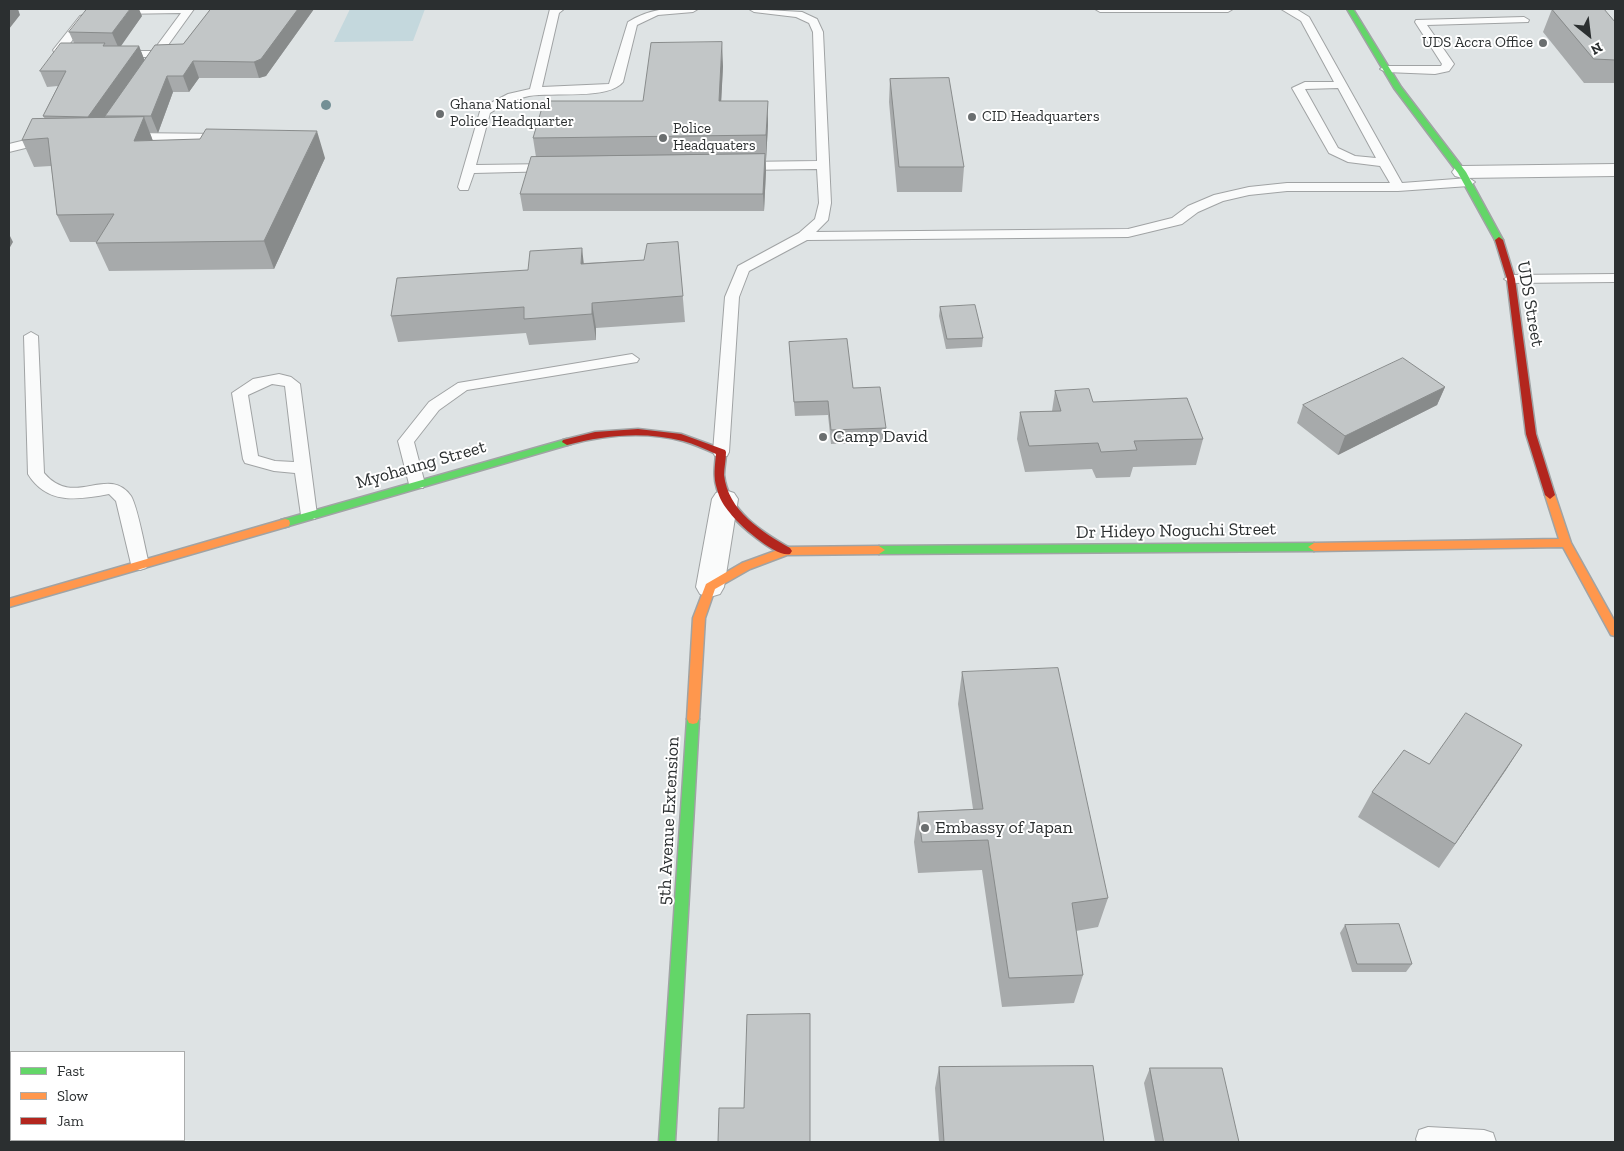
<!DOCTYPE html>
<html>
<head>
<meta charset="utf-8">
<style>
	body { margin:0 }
	#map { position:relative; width:1624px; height:1151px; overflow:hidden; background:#dee3e4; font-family:"Zilla Slab",serif }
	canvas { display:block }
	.frame { position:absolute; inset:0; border:10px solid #2b2f30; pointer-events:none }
	.legend { position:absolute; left:10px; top:1051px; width:175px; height:90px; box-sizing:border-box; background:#fff; border:1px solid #aaacac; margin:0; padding:6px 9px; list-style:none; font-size:15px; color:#2b2f30 }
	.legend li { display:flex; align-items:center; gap:10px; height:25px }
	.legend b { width:25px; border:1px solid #aaacac }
	.north { position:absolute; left:1564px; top:10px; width:50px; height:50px; -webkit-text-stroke:4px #fff; paint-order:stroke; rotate:151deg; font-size:14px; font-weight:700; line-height:20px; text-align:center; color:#2b2f30 }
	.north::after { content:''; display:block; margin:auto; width:18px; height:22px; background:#2b2f30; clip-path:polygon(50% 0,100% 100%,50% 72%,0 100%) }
</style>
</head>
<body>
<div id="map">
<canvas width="1624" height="1151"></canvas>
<div class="frame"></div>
<ul class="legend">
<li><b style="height:6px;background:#63d668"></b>Fast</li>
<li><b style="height:6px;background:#ff974d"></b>Slow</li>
<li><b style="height:6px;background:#b3261e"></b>Jam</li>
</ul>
<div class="north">N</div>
</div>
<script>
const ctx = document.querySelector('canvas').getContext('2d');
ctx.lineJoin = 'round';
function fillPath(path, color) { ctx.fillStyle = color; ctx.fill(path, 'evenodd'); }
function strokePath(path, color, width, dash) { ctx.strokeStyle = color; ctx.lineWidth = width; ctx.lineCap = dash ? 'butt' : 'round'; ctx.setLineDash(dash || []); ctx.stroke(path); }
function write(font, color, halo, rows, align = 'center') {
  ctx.font = font + ' "Zilla Slab",serif'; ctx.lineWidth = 4; ctx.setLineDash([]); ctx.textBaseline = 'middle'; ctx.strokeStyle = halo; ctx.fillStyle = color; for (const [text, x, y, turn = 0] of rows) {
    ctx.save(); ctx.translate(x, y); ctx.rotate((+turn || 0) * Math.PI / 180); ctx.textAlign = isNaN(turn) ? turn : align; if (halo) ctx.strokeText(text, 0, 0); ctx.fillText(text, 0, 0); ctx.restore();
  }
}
fillPath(new Path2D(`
	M350,9H425L413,41L334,42Z`), '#c4d8dd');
const lane = new Path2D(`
	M112,9H194L153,66L149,67L143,64L148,57H118L112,54L118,51H153L181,13L116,14L111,11Z
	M550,9H564L559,13L542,87L609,84L628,22C650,8 673,7 698,9L693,12L658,15L637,25L623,82C609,100 552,92 529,96C515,99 503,105 490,113L476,165L552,164L558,168L556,171L474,173L468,190H460L458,187L481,108L508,94L530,89Z
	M749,9L802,12L817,19L823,32L831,203L828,220L816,232L1128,229L1172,218L1188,206L1214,195L1249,187L1287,183H1390L1380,166L1348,162L1329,153L1292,88L1305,82H1334L1301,21L1281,9H1296L1309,17L1402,183L1469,178L1475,182L1469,186L1398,191H1287L1249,195L1223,201L1198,212L1182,224L1128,237L807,240L749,271L739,297L729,452L727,456H715L713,452L725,297L738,266L799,233L815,219L819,203L817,169L743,170L737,166L743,162L817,161L813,32L809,23L796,17L754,12ZM1338,88L1376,158L1355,156L1338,148L1305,89Z
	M1095,9H1233L1228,12H1100Z
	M84,15L89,18L65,50L76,52L78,54L72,57L56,55L53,50L80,16Z
	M1524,17L1529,20L1528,22L1427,25L1454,64L1449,71L1435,74L1386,72L1380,69L1386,66H1441L1442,64L1415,22L1416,20Z
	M129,133L223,134L229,138L223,142L125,140L123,137Z
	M46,135L50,136L52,139L50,142L9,152V144Z
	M1615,274V282L1511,283L1504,279L1511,275Z
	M31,332L38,336L44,473C74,509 108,464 131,496C138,508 145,549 149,564L146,568L140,570L134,568L131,564L116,501L109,494C78,500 47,505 28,474L24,336Z
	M632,354L639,359L637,362L467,390L439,410L414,442L425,484L423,488H411L409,484L398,441L429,402L458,383Z
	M279,374L291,377L300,384L317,515L315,519H303L301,515L295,473L274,471L245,463L243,459L232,393L253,379ZM272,384L285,386L294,462L275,461L258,456L248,395Z
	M1428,1127L1484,1130L1493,1133L1496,1142H1417L1416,1139L1419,1130Z`);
const street = new Path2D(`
	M1615,164V176L1462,178L1455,176L1452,172L1455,168L1462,166Z
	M725,490L734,493L738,499L724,587L720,594L710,597L700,594L696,587L712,499L716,493Z`);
const fast = new Path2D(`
	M1347,9H1353L1401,87L1466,172L1503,240L1502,242H1496L1495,240L1458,173L1394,88Z
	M567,439L572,442L571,444L285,527L280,523L281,520Z
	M1314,543L1320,547L1314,551L879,554L873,550L879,546Z
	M693,714L697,715L699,719L675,1142H659L687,719L689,715Z`);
const slow = new Path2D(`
	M1550,491L1555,495L1571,543L1615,622V636L1611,635L1563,547L1314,551L1308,547L1314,543L1559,539L1545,495Z
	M285,519L289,520L290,523L289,526L9,607V599Z
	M879,546L885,550L879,554L787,555L750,569L715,589L705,618L699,719L697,723L693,724L689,723L687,719L693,618L706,584L742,563L786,547Z`);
const jam = new Path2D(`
	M1499,237L1503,240L1515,279L1536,434L1555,495L1550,499L1545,495L1526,434L1507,279L1495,240Z
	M638,429L681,434L725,450L726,452C726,460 724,468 724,475C728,511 762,532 790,548L792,551L790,554C776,558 738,524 730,513C724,506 719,498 717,489C713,477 715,466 716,454C705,449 694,444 683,441C645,431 604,435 567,445L562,442L563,440L595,432Z`);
strokePath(lane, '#a0a3a4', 2);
strokePath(street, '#a0a3a4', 2);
strokePath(fast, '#a0a3a4', 3);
strokePath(slow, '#a0a3a4', 3);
strokePath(jam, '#a0a3a4', 3);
fillPath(lane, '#fafbfb');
fillPath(street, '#fafbfb');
fillPath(fast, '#63d668');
fillPath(slow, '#ff974d');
fillPath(jam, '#b3261e');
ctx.fillStyle = '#738f95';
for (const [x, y] of [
	[326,105]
]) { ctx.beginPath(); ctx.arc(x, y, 5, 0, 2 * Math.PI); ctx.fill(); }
fillPath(new Path2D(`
	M211,9H314L266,76L259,78H199L189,92H173L158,133H150L153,141L325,158L274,269L109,271L96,243V242H70L57,215L51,166L34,167L22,140L45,119L43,116L58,86L47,87L40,71L74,43L69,32L142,16L120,46H139L144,60L183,44Z
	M1552,9L1615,22V83H1584L1543,32Z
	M723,66L721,101L768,125L766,160V171L764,211H523L520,194L536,157L533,138L643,101Z
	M890,79L964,167L962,192H897L889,102Z
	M678,242L685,322L596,328V340L529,345L526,333L398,342L391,316L528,270L584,263L644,260Z
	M940,307L983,338L982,347L946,349L939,316Z
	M789,342L853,388L886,428V442L831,444L828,415L795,416L790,355Z
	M1445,387L1437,405L1338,455L1297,423L1303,405Z
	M1055,391L1093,402L1203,439L1196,465L1133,467L1130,477L1096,478L1092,469L1025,472L1017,439L1020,412L1052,411Z
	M962,672L1108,898L1098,927L1076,931L1083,975L1074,1003L1002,1007L982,870L918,873L914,842L918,812L973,809L958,704Z
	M1522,745L1439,868L1358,817L1372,792Z
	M1345,925L1412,964L1406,972H1352L1340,933Z
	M939,1067L1104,1142H939L935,1088Z
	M1150,1068L1239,1142H1155L1144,1083Z`), '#a7aaab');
fillPath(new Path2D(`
	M9,9H18L20,15L9,29Z
	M130,9H139L142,16L119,49L112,33Z
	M298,9H314L266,76L259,78L254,62Z
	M722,42L723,66L720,125L719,101Z
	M139,46L145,61L105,116V118L95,133L88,117Z
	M193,61L199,78L189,92L183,76Z
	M167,76L173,92L158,133L151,116Z
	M768,101V125L766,160V135Z
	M144,117L154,144L134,141Z
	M317,131L325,158L274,269L264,241Z
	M765,154L766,171L764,211L763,194Z
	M9,234L13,242L9,249Z
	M582,248L585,274L581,264Z
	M592,303L596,328V340L592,314Z
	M1445,387L1437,405L1338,455L1345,436Z
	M1522,745L1506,770L1439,868L1455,844Z`), '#888b8b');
const building = new Path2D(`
	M87,9H130L112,33L69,32Z
	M211,9H298L261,59L254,62L193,61L183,76H167L151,116H105L155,45L183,44Z
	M1552,9H1604L1615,22V60L1594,59Z
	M722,42L719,101H768L766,135L533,138L544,101H643L651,43Z
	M61,43H105L103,46H139L88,117L43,116L66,71H40Z
	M949,78L964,167H899L890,79Z
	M144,117L134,141L200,139L206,129L317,131L264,241L96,243L114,214L57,215L48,138L22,140L32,119Z
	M765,154L763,194H520L531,157Z
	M678,242L683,296L592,303V314L524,319V307L391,316L397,278L528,270L530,251L582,248L581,264L644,260L647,244Z
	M975,305L983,338L947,339L940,307Z
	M847,339L853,388L880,387L886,428L831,430L828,401L794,402L789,342Z
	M1403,358L1445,387L1345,436L1303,405Z
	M1089,389L1093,402L1187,398L1203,439L1134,441L1137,450L1101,452L1098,443L1029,446L1020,412L1061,411L1055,391Z
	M1058,668L1108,898L1072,903L1083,975L1009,978L988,840L922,842L918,812L983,809L962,672Z
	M1466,713L1522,745L1455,844L1372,792L1404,750L1429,764Z
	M1399,924L1412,964H1357L1345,925Z
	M810,1014V1142H718L719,1108H744L747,1015Z
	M1093,1066L1104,1142H944L939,1067Z
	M1150,1068H1222L1239,1142H1164Z`);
fillPath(building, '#c2c6c7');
strokePath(building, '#888b8b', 1);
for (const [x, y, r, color] of [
	[1543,43,5,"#6a6e6f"],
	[440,114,5,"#6a6e6f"],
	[972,117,5,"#6a6e6f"],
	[663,138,5,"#6a6e6f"],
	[823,437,5,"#6a6e6f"],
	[925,828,5,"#6a6e6f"]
]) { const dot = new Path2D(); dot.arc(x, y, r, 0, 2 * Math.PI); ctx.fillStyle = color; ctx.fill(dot); strokePath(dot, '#fff', 2); }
write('15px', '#2b2f30', '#fff', [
	["UDS Accra Office",1533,43,"right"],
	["Ghana National",450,105],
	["Police Headquarter",450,122],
	["CID Headquarters",982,117],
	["Police",673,129],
	["Headquaters",673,146]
], 'left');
write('18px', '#2b2f30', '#fff', [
	["UDS Street",1530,304,80],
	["Myohaung Street",421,465,-16],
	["Dr Hideyo Noguchi Street",1176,531,-1],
	["5th Avenue Extension",669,821,-87]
]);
write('18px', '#2b2f30', '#fff', [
	["Camp David",833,437],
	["Embassy of Japan",935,828]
], 'left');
</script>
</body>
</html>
